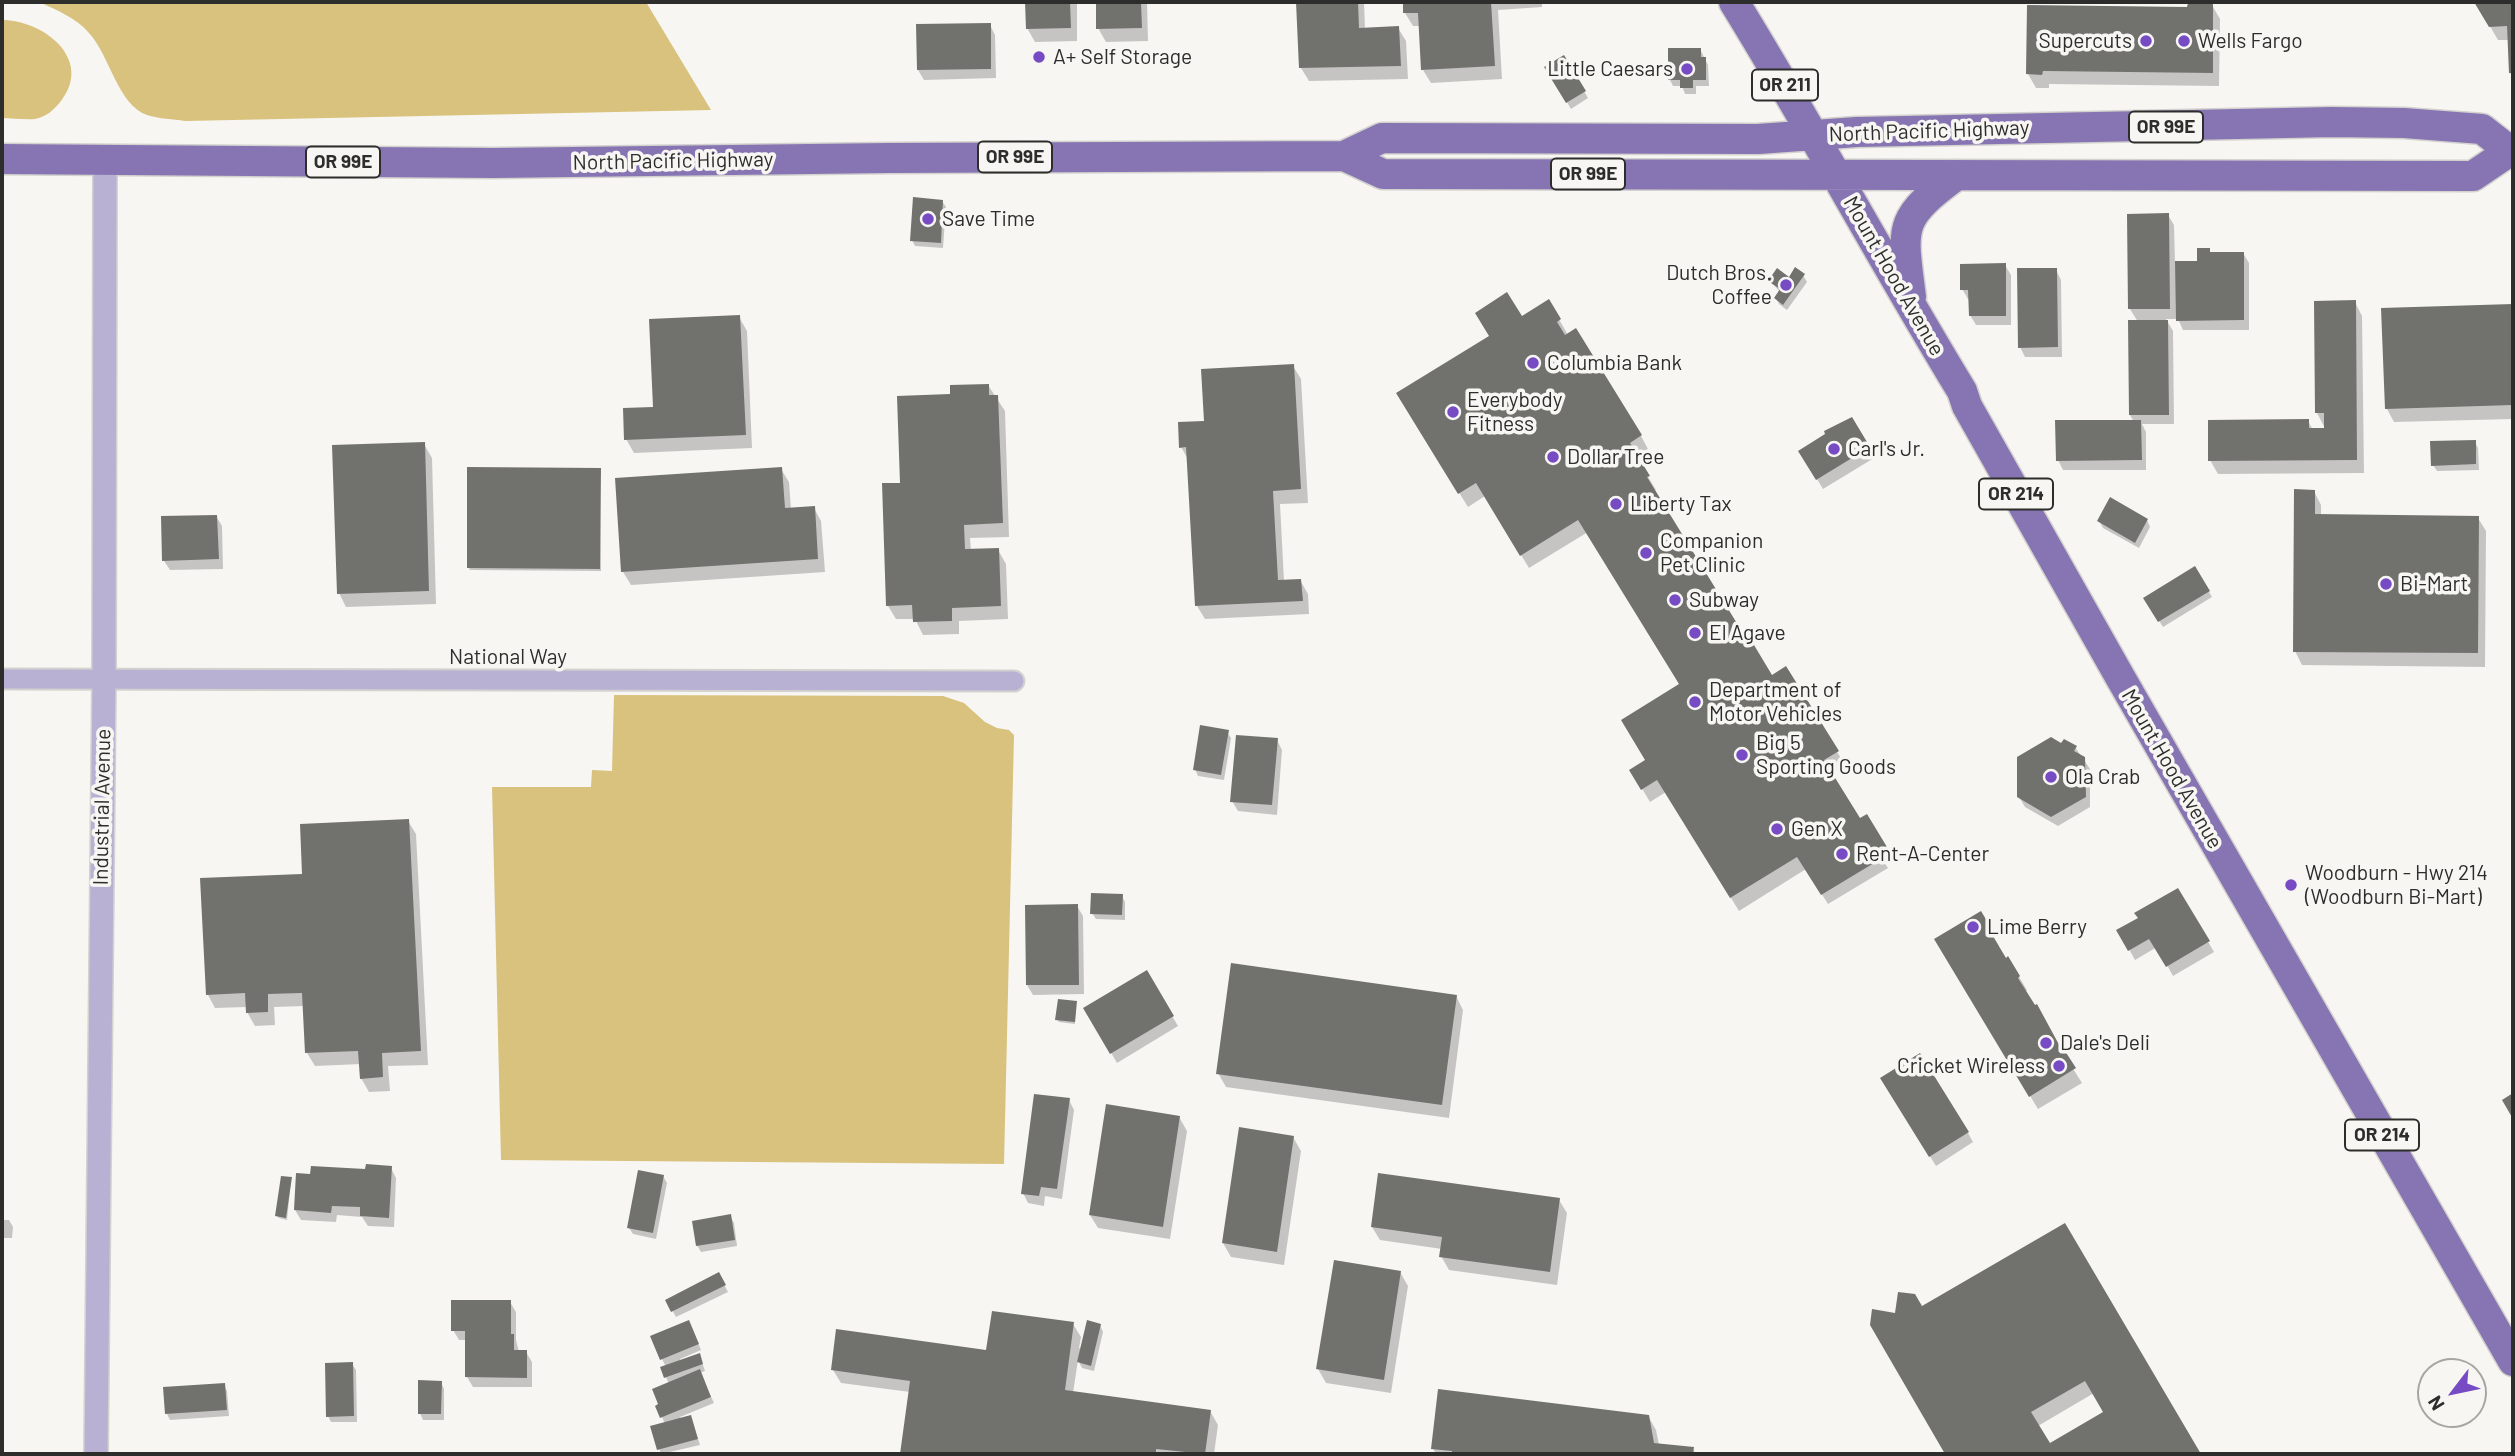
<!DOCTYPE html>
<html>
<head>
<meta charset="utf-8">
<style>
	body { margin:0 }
	#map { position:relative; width:2515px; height:1456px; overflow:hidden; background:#f7f6f3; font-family:Barlow,sans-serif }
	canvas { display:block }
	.frame { position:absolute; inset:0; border:4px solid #2d2d2b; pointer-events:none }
	.north { position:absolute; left:2417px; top:1358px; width:70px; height:70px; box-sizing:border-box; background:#f7f6f3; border:2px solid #a6a6a3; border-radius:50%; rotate:238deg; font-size:19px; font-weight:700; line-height:28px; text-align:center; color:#2d2d2b }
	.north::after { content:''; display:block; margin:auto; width:24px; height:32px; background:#764bc3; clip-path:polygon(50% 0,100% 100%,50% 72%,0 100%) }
</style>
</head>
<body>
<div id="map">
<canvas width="2515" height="1456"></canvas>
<div class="frame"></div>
<div class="north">N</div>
</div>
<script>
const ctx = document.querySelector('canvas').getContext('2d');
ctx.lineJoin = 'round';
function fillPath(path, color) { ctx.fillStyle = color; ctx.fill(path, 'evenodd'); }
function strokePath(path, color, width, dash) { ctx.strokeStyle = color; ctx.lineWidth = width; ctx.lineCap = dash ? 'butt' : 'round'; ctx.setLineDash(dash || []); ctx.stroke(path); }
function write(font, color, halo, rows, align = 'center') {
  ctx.font = font + ' Barlow,sans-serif'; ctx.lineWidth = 7; ctx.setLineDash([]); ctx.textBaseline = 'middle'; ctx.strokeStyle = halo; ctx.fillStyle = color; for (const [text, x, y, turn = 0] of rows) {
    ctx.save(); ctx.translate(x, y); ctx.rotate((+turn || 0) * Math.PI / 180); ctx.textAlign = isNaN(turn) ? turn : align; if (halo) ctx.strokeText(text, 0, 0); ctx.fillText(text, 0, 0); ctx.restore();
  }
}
fillPath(new Path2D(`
	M39,2H646L711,110L185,121C173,119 159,119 147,115C118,105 110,56 89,33C77,18 56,10 39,2Z
	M2,20C43,20 94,59 61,101C54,110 46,117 35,119C24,120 12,118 2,118Z
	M614,695L943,696L964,703L985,722L997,728L1009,730L1014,735L1004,1164L501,1160L492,787H591L592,770L612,771Z`), '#d8c27d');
fillPath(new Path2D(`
	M925,2H968L926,4Z
	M1027,2H1077V41L1035,42L1027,28Z
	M1097,2H1147L1148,41L1106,42L1098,28Z
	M1298,2H1364L1365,29L1398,28L1406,41L1408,79L1309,81L1301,68Z
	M1405,2H1542V7L1498,10L1502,79L1431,83L1423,70L1420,26H1413L1405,13Z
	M2476,2H2513V78L2510,73L2509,40H2498Z
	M2212,5L2220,19L2219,86L2049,84V88H2036L2028,74L2189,9Z
	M990,25L995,35L996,78L924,80L918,70Z
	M1700,49L1708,65L1709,86H1696V94H1685L1682,86H1673L1670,80Z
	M1564,58L1588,98L1571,109L1547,68Z
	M942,201L946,207L943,248L915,246L912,240Z
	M2168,215L2174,225L2175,263L2198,262L2211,253H2243L2249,263V330H2183L2178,319H2166L2173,331L2174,424H2142L2146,432V470H2063L2058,460L2134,422L2130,415L2138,322L2130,309Z
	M2005,265L2011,275V325H1976L1970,315V299H1968L1962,289Z
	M2056,270L2061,280L2062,357H2025L2020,347Z
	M1803,275L1807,282L1787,310L1779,304L1776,298L1780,292L1770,281Z
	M1549,302L1568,335L1576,330L1641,436L1648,449L1636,457L1656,490L1654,491L1737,626L1772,677L1786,668L1845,765L1831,774L1860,821L1866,817L1891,858L1884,862L1888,868L1828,904L1806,869L1739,911L1666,792L1650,802L1631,770L1648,760L1681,685L1588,532L1529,568L1485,496L1468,507L1406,407L1521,319Z
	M2355,302L2362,316L2364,473L2218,474L2210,460L2308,421L2313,430H2326L2317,413Z
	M2513,306V419L2394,422L2387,409L2383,310Z
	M739,317L747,331L752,448L634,453L626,439Z
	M1293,366L1301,379L1308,503L1280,504L1284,581L1300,580L1308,594L1309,614L1205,619L1197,606L1189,461L1181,447L1205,422Z
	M988,385L1005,411L1009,537L970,538L971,551L998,550L1006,564L1008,619L959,621V634L923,635L915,619H896L888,606L902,484L952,396Z
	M1851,420L1874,458L1823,489L1800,451Z
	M2475,442L2478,448L2479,470L2437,471L2433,465Z
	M424,444L432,458L436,604L346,607L339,593Z
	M781,469L789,482L791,509L814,508L821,521L825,572L631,585L623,572Z
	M600,470L601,571L470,570L469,568Z
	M2314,491L2321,505V516L2478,518L2486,531L2485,667L2302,665L2295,651Z
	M216,516L222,526L223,569L170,570L164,561Z
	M2147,520L2150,527L2139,548L2103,528L2099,521Z
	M2195,568L2212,597L2163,627L2145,598Z
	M1227,732L1231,738L1224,780L1198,776L1195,769Z
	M1277,740L1282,750L1277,815L1238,811L1232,801Z
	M2062,746L2075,747L2090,769V807L2058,826L2025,807L2019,797Z
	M408,821L416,834L428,1065L388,1066L390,1091L369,1092L361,1078V1064L315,1066L307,1053L305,1006L274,1007L275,1025L255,1026L247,1012V1007L215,1008L208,995L304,875Z
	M2178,890L2214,952L2173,976L2157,947L2135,960L2119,931L2140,919Z
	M1122,896L1125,902V920L1096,919L1092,913Z
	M1077,906L1083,916L1084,994L1033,995L1027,985Z
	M1980,913L1999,946L1997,947L2006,960L2008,959L2027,990L2025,992L2082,1083L2038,1109L1936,940Z
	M1146,972L1178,1026L1117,1063L1085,1008Z
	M1456,996L1463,1010L1449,1118L1226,1087L1218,1073Z
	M1076,1003L1075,1024L1059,1022L1057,1019Z
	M1888,1089L1968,1133L1973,1142L1936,1166Z
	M1069,1100L1074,1110L1062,1199L1045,1196L1044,1206L1028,1203L1023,1193Z
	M1179,1117L1187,1131L1170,1239L1098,1228L1090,1215Z
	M1293,1137L1301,1151L1284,1265L1231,1257L1223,1243Z
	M391,1168L396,1178L394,1227L368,1226L362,1217L337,1215L336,1222L301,1220L295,1210L367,1171Z
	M663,1176L667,1183L656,1239L633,1234L629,1228Z
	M291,1179L287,1220L279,1218L277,1216Z
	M1559,1200L1567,1213L1557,1285L1449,1270L1441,1256L1442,1249L1380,1240L1372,1227Z
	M730,1216L734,1223L737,1246L701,1252L697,1245Z
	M2,1220H9L13,1227L12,1238H2Z
	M2065,1225L2199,1454H1947L1871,1324L1922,1308ZM2094,1393L2105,1412L2049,1445L2038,1426Z
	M1400,1272L1408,1286L1391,1393L1326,1383L1318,1369Z
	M719,1275L728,1292L676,1317L667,1301Z
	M510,1302L516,1312V1340L519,1352H526L532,1362V1387H473L467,1377V1340H459L453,1330Z
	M1073,1324L1081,1337L1079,1348L1082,1349L1100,1325L1103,1332L1094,1371L1082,1368L1078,1360L1073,1393L1210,1411L1218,1425L1214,1454H902L910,1392L841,1383L833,1370L988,1352Z
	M692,1328L701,1350L680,1359L681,1362H702L705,1371L700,1373L714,1403L680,1417L681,1419L691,1417L700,1445L661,1454L652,1427L665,1424L662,1417L669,1384L662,1368L666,1367L662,1359Z
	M352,1364L356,1370L357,1422H331L328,1416Z
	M441,1382L444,1389V1420H423L420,1413Z
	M224,1385L227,1391L229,1416L170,1420L167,1414Z
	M2,1398L3,1399V1435H2Z
	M1648,1416L1656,1430L1659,1445L1693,1449L1696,1454H1436L1433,1448Z`), '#0003');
fillPath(new Path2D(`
	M1025,2H1070L1071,28L1026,29Z
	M1096,2H1141L1142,28L1096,29Z
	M1296,2H1358L1359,28L1399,26L1401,66L1299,68Z
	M1403,2H1491L1495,66L1421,70L1418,13H1403Z
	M2474,2H2513V73H2509L2507,26L2489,27Z
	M2188,3H2213V73L2043,71L2042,75L2026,74L2027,5L2187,7Z
	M991,23V69L917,70L916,24Z
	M1668,48H1701V57H1706V80H1693V88H1680V80H1668Z
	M1564,55L1586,91L1566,103L1544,67Z
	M913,197L943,200L941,243L910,241Z
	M2169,213L2170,309H2128L2127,214Z
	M2197,248H2210V252H2244V320L2176,321L2175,261H2197Z
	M2006,263V316H1969L1968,290H1960V264Z
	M1795,267L1805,274L1783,305L1774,298L1780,289L1768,281L1777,268L1789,277Z
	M2017,268H2057L2058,347L2018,348Z
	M1507,292L1522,316L1549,299L1561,319L1557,322L1565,335L1576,328L1642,435L1630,443L1650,476L1647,477L1738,625L1748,641L1751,640L1772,675L1786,666L1839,751L1824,760L1860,818L1867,814L1887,847L1880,851L1884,857L1821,895L1797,857L1730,898L1657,780L1641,790L1629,770L1645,760L1621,720L1679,684L1578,520L1520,556L1476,483L1458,494L1396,393L1489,336L1475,313Z
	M2356,300L2357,460L2208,461V420L2309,419V428H2324V413H2315L2314,301Z
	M2513,304V405L2385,409L2381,308Z
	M740,315L746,435L624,440L623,408L653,407L649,319Z
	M2128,320H2168L2169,415H2129Z
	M1294,364L1301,489L1273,491L1278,580L1301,579L1303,601L1195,606L1186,447L1179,448L1178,422L1204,421L1201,369Z
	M989,384V395H998L1003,523L964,525L965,549L999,548L1001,606L952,608V621L913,622L912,605L886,606L882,483H900L897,396L950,394V385Z
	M1852,417L1870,447L1816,480L1798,451L1825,434L1824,431Z
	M2055,420H2141L2142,460L2056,461Z
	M2476,440V464L2431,466L2430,441Z
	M425,442L429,591L337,594L332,445Z
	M467,467L601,468L600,569L467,568Z
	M782,467L785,508L815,506L818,559L621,572L615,478Z
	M2294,489L2315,490V514L2479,516L2478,653L2293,652Z
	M2110,497L2148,519L2135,543L2097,521Z
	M217,515L219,559L162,561L161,516Z
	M2195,566L2210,591L2158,622L2143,598Z
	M1200,725L1229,730L1221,775L1193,770Z
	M1236,735L1278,738L1272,805L1230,802Z
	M2051,737L2061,743L2064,739L2077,746L2074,751L2085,757L2086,797L2051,817L2017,797V757Z
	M409,819L421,1051L382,1053L383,1077L360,1079L358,1051L305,1053L302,993L268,994V1012L246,1013L245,993L206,995L200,878L302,874L300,824Z
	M2178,888L2210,941L2166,967L2149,939L2128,951L2116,930L2138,918L2134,913Z
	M1091,893L1123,894L1122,915L1090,914Z
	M1078,904L1079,985H1026L1025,905Z
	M1981,911L1993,931L1991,933L2006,958L2008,956L2020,976L2018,978L2035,1005L2037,1004L2063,1052L2065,1051L2076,1068L2029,1097L1934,939Z
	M1231,963L1457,995L1442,1105L1216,1074Z
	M1147,970L1174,1016L1110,1054L1083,1008Z
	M1058,999L1077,1001L1075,1022L1055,1020Z
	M1920,1053L1969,1132L1929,1157L1880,1078Z
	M2513,1093V1119L2502,1100Z
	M1034,1094L1070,1098L1057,1189L1041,1187L1039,1196L1021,1194Z
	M1106,1104L1180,1116L1163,1227L1089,1215Z
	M1239,1127L1294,1136L1277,1252L1222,1243Z
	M366,1164L392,1166L389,1218L360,1216V1207L332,1206L331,1213L294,1210L296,1173L310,1174L311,1166L365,1169Z
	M638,1170L664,1175L653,1233L627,1228Z
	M1378,1173L1560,1198L1550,1272L1439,1257L1442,1237L1371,1227Z
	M281,1176L292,1177L286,1218L275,1216Z
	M731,1214L735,1240L696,1246L692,1221Z
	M2065,1223L2201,1454H1945L1870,1325L1872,1309L1895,1313L1898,1292L1915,1294L1922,1306ZM2085,1381L2103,1412L2050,1443L2031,1412Z
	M1334,1260L1401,1271L1384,1380L1316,1369Z
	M719,1272L726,1285L671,1312L665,1300Z
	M451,1300H511V1334H514V1350H527V1378L465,1377V1331H451Z
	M992,1311L1074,1322L1065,1390L1211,1410L1205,1454L1156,1449V1454H900L910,1381L831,1370L836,1329L986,1350Z
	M689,1320L699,1344L660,1360L650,1336Z
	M1087,1320L1101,1324L1091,1366L1077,1362Z
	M700,1353L703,1364L664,1378L660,1367Z
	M353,1362L354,1416L326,1417L325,1363Z
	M700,1369L711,1397L660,1418L655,1406L658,1404L652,1389Z
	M418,1380L442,1381L441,1414H418Z
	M225,1383L227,1410L165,1414L163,1387Z
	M1438,1389L1649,1415L1654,1443L1694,1447L1693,1454H1452V1451L1431,1449Z
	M691,1415L698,1439L657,1450L650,1426Z`), '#71716e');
const minor = new Path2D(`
	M2,679L1014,681`);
const tertiary = new Path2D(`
	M96,1454L104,678L105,160`);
const primary = new Path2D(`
	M1734,2C1813,130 1884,263 1962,391L1967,406L2120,677L2513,1361
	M1344,156L1382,138L1758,139L1857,132L2332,122L2404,123L2482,129L2510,151L2513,152
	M2,159L493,163L889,158L1344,156L1383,174L2473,176L2510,151
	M1911,297C1902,226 1897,219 1957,175`);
strokePath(minor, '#d3d2cf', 23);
strokePath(tertiary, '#d3d2cf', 26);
strokePath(primary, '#d3d2cf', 33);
strokePath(minor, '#b9b1d3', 19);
strokePath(tertiary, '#b9b1d3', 23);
strokePath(primary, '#8675b2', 30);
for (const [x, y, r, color] of [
	[2146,41,7,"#764bc3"],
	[2184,41,7,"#764bc3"],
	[1039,57,7,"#764bc3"],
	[1687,69,7,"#764bc3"],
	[928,219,7,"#764bc3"],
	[1786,285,7,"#764bc3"],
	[1533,363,7,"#764bc3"],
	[1453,412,7,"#764bc3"],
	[1834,449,7,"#764bc3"],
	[1553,457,7,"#764bc3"],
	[1616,504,7,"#764bc3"],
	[1646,553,7,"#764bc3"],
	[2386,584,7,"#764bc3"],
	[1675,600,7,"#764bc3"],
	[1695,633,7,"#764bc3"],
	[1695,702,7,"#764bc3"],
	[1742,755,7,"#764bc3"],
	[2051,777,7,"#764bc3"],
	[1777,829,7,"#764bc3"],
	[1842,854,7,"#764bc3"],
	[2291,885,7,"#764bc3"],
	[1973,927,7,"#764bc3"],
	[2046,1043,7,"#764bc3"],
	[2059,1066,7,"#764bc3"]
]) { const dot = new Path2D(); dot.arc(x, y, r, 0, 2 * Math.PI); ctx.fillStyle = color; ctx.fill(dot); strokePath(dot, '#f7f6f3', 2.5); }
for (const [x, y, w] of [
	[1785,85,66],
	[2166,127,74],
	[1015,157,74],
	[343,162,74],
	[1588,174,74],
	[2016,494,74],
	[2382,1135,74]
]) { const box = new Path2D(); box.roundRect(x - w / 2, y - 15.5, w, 31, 5); ctx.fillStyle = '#f7f6f3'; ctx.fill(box); strokePath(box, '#2d2d2b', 2); }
write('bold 19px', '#2d2d2b', null, [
	["OR 211",1785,85],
	["OR 99E",2166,127],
	["OR 99E",1015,157],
	["OR 99E",343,162],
	["OR 99E",1588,174],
	["OR 214",2016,494],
	["OR 214",2382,1135]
]);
write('21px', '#2d2d2b', '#f7f6f3', [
	["Supercuts",2132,41,"right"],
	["Wells Fargo",2198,41],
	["A+ Self Storage",1053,57],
	["Little Caesars",1673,69,"right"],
	["Save Time",942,219],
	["Dutch Bros.",1772,273,"right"],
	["Coffee",1772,297,"right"],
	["Columbia Bank",1547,363],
	["Everybody",1467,400],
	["Fitness",1467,424],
	["Carl's Jr.",1848,449],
	["Dollar Tree",1567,457],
	["Liberty Tax",1630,504],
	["Companion",1660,541],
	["Pet Clinic",1660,565],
	["Bi-Mart",2400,584],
	["Subway",1689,600],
	["El Agave",1709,633],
	["Department of",1709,690],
	["Motor Vehicles",1709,714],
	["Big 5",1756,743],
	["Sporting Goods",1756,767],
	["Ola Crab",2065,777],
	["Gen X",1791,829],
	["Rent-A-Center",1856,854],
	["Woodburn - Hwy 214",2305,873],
	["(Woodburn Bi-Mart)",2305,897],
	["Lime Berry",1987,927],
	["Dale's Deli",2060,1043],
	["Cricket Wireless",2045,1066,"right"]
], 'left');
write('21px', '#2d2d2b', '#f7f6f3', [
	["North Pacific Highway",1929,131,-2],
	["North Pacific Highway",673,161,-1],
	["Mount Hood Avenue",1894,276,60],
	["National Way",508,657],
	["Mount Hood Avenue",2172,769,60],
	["Industrial Avenue",102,807,-89]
]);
</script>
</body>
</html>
